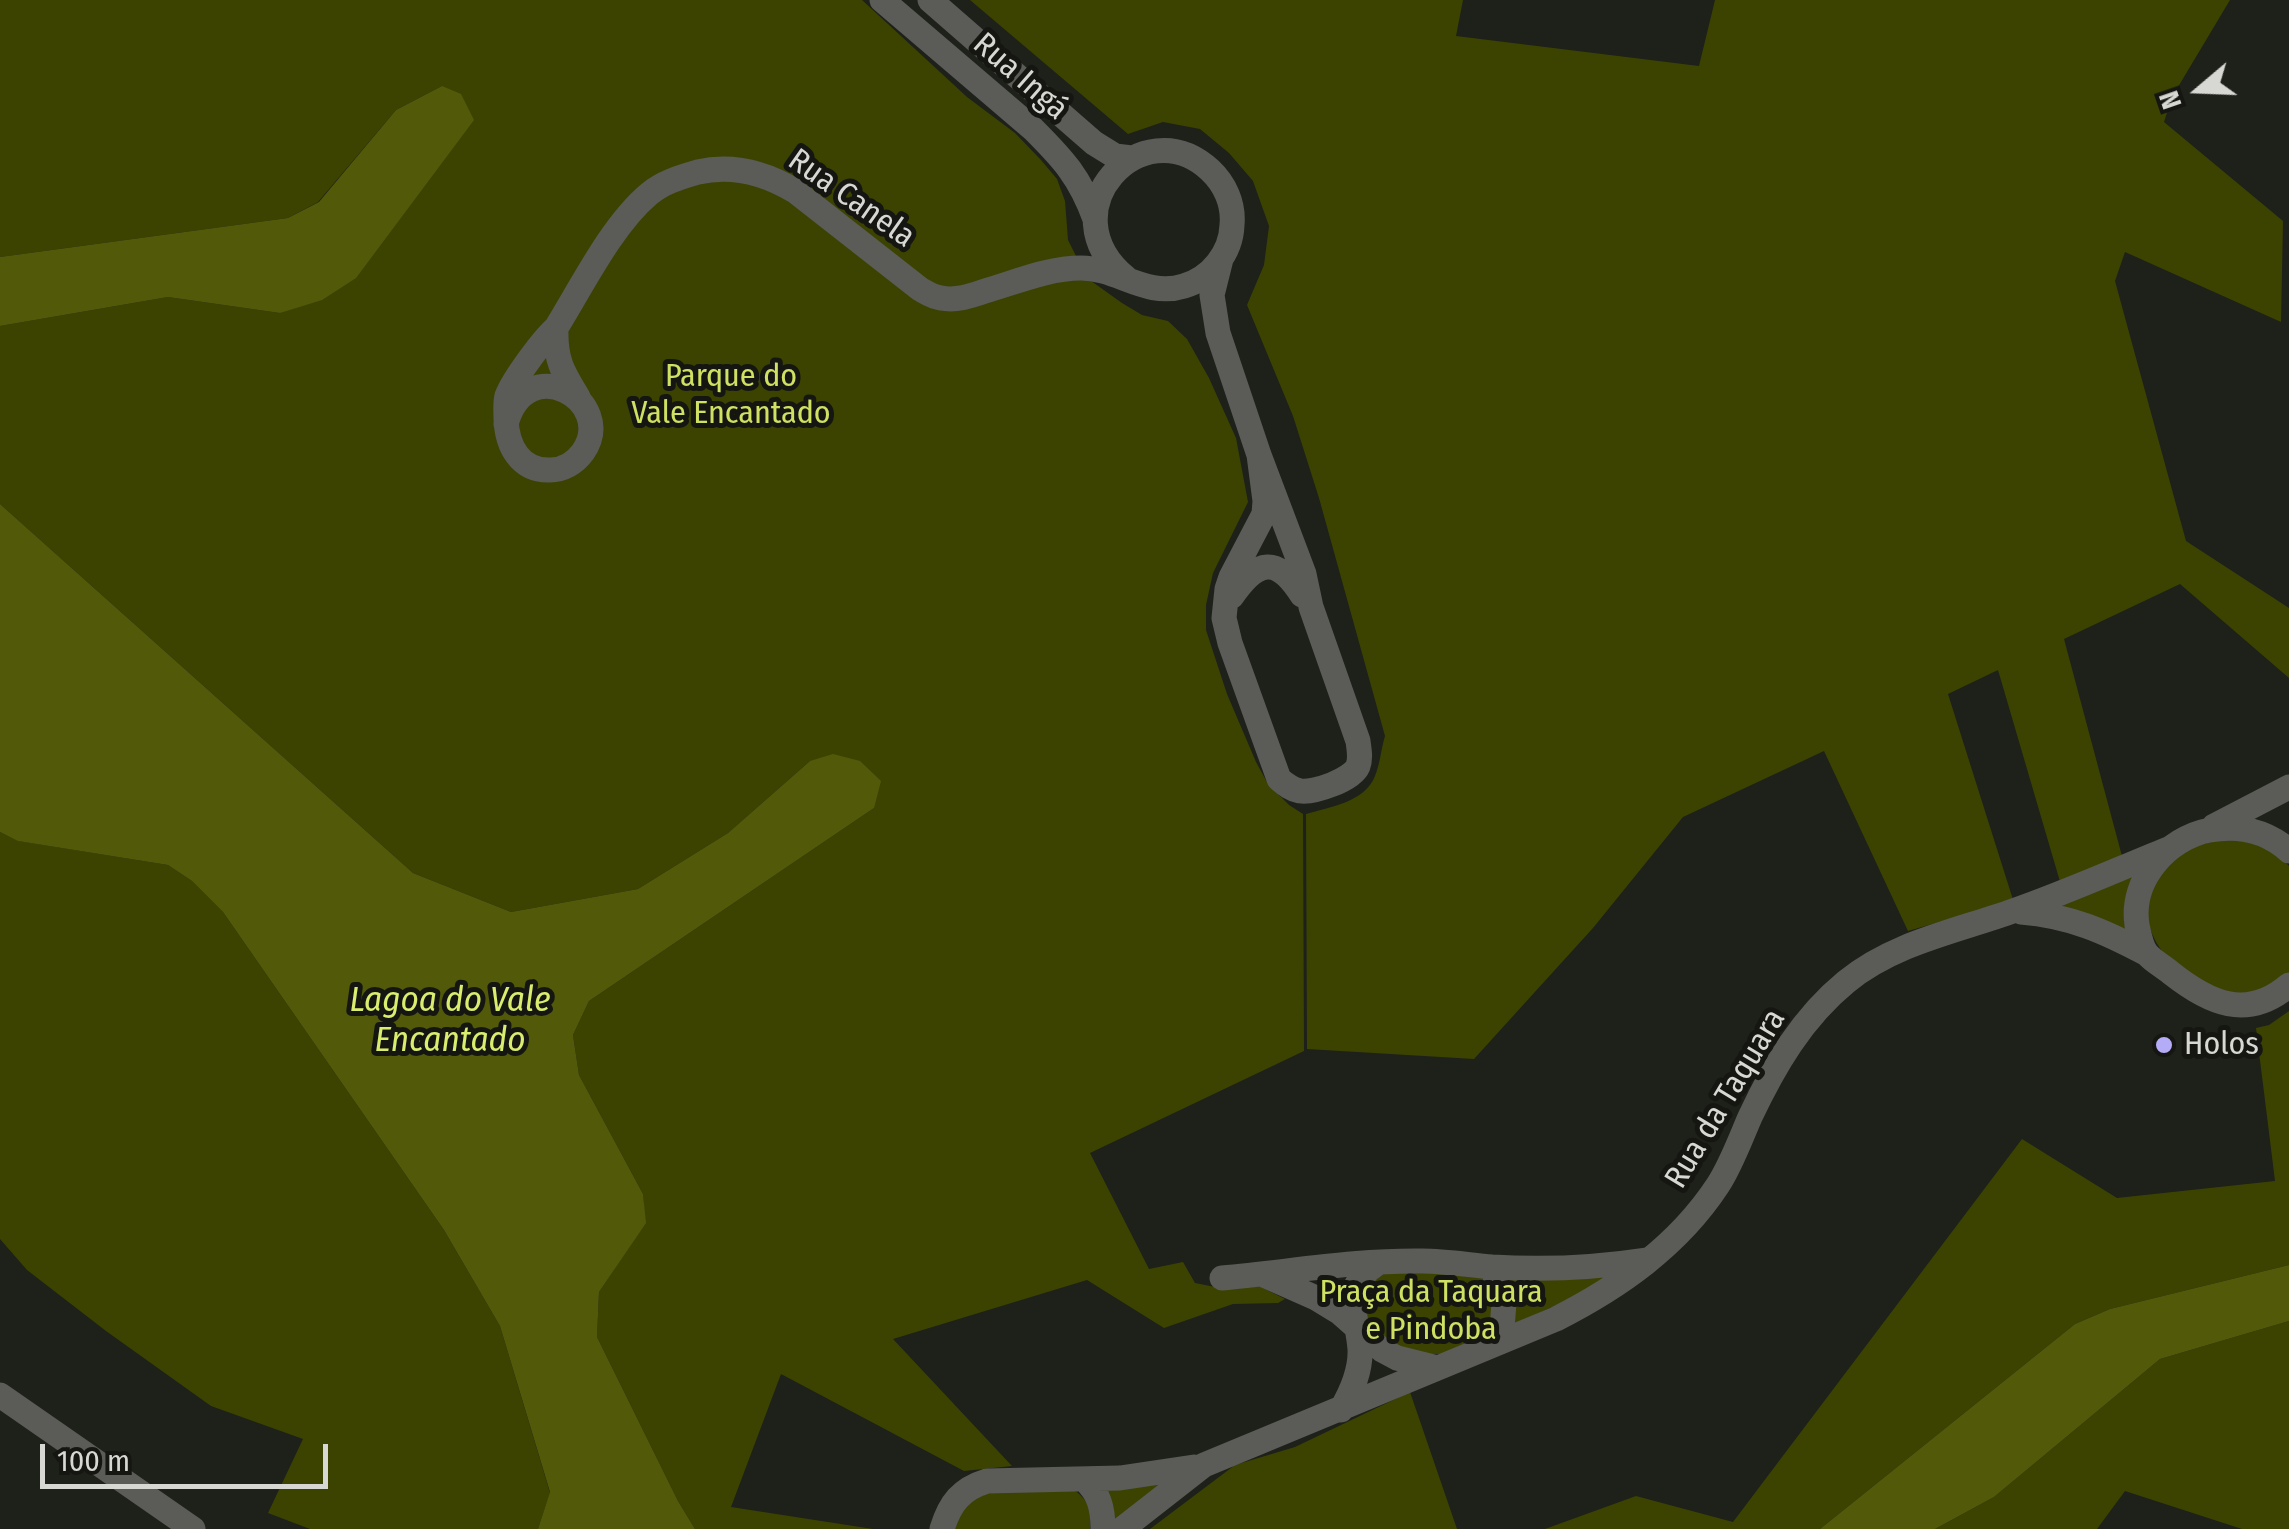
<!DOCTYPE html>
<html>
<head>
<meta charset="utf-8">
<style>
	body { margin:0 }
	#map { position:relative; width:2289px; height:1529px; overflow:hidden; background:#1e201a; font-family:"Fira Sans Condensed",sans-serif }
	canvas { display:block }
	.north { position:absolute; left:2149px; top:40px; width:100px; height:100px; -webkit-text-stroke:8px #151611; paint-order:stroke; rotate:251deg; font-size:28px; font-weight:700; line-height:40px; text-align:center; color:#d7d7d4 }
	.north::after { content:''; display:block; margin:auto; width:35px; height:45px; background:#d7d7d4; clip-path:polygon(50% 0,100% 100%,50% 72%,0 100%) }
	.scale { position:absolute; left:40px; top:1444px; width:288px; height:45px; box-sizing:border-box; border:5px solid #d7d7d4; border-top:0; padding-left:12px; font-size:30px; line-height:35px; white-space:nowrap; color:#d7d7d4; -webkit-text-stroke:8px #151611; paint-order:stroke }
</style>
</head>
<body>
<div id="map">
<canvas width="2289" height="1529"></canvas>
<div class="north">N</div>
<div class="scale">100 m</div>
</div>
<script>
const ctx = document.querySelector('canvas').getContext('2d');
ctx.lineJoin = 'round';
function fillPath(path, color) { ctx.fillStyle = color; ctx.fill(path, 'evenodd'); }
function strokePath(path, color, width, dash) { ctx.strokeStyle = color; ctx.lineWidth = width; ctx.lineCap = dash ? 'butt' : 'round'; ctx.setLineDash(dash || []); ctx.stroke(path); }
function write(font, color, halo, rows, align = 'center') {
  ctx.font = font + ' "Fira Sans Condensed",sans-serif'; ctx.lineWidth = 10; ctx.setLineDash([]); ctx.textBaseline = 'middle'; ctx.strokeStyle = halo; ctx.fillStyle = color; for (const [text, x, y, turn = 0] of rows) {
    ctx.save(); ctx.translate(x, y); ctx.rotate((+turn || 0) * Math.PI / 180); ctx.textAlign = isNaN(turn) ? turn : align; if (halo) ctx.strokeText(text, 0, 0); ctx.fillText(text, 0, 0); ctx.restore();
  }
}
fillPath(new Path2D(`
	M0,0H862L967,97L1015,133L1041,160L1057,179L1065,201L1068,240L1087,278L1122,303L1142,315L1168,321L1187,339L1209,378L1236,438L1248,502L1213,573L1206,605V630L1227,694L1256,762L1268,784L1289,805L1303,814L1304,1051L1090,1153L1149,1269L1183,1262L1195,1283L1215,1287L1255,1284L1285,1299L1278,1303L1233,1304L1164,1328L1087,1280L893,1339L1012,1466L964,1471L781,1374L731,1507L873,1529H695L678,1501L597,1337L599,1292L645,1223L643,1194L579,1075L573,1035L589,1001L874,808L810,761L728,833L638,889L511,912L413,873L0,504V326L168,297L280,313L442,86L396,110L318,202L288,218L0,257Z
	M970,0H1463L1456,36L1699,66L1715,0H2230L2172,97L2164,122L2283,221L2281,322L2125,252L2115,281L2186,541L2289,608V678L2180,584L2064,639L2123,860L2061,885L1998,670L1948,694L2015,906L1960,916L1908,931L1824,751L1683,817L1593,928L1474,1059L1307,1049L1306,814C1330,807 1365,802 1375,776C1380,764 1381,749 1385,736L1319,498L1293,416L1247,305L1264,265L1269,226L1253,181L1229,153L1200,129L1163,122L1128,134Z
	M0,832L19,841L168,865L192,881L223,912L444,1230L500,1326L550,1493L538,1529H310L268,1513L303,1439L211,1406L106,1331L27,1270L0,1239Z
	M2222,840C2246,839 2273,846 2289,866V975C2279,981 2267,991 2255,993C2230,997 2219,991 2197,979C2145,953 2126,894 2179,855C2191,846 2207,843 2222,840Z
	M2136,873L2126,932L2051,908Z
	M2289,1011V1265L2110,1309L2075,1324L1820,1529H1545L1636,1496L1733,1522L2022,1139L2117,1198L2275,1181L2256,1028L2269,1025Z
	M1628,1268L1599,1286L1447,1354H1426L1399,1348L1364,1319L1359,1292L1389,1270Z
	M2289,1321V1529H2242L2125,1491L2097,1529H1935L1994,1497L2160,1359Z
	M1410,1392L1457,1529H1150L1235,1465L1295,1447Z
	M1170,1479L1112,1527L1103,1488Z
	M1071,1488C1087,1498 1093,1510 1090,1529H953C958,1514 968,1501 984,1494C999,1488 1051,1489 1071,1488Z`), '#3c4300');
fillPath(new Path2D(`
	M442,86L461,94L474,120L356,278L322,300L280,313L168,297L0,326V257L288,218L319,202L396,110Z
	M0,504L413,873L511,912L638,889L728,833L810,761L833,754L860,761L881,781L874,808L589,1001L573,1035L579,1075L643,1194L646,1223L599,1292L597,1337L678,1501L695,1529H538L550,1492L500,1326L444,1230L223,912L192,881L168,865L18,841L0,832Z
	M2289,1265V1321L2160,1359L1994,1497L1935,1529H1820L2075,1324L2110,1309Z`), '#525a0a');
strokePath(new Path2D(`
	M882,0L1033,129C1063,159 1080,177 1095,219
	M930,0L1094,143L1115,156L1132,158
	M1221,259L1212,295L1218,333L1259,455L1304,574L1311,607L1358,741C1359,749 1361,758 1358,766C1352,780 1314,793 1300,791C1291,789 1286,785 1279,779L1230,643L1224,618L1227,589L1231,577L1264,514L1265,501L1259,455
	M556,328C555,359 562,371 578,397
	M506,424C526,349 618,401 583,452C575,463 563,470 550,470C520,471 507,446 506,419C506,412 505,403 507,396C513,380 543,339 556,328C582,286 612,225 649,194C663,182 681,177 698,172C733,164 765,173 795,191L920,289C927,293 933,297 941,298C956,301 971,296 985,291C1016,282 1049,268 1081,268C1118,268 1146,298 1184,286C1211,278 1231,253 1232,225C1234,204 1225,184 1210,170C1142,107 1045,211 1126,278
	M1232,596C1258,559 1277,556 1302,595
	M2214,826L2289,787
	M2289,851C2267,831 2239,825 2210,830C2167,838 2130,880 2137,925C2139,934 2141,947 2147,954C2153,961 2164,967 2171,973C2209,1003 2247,1021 2289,985
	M2021,912C2070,916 2104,931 2147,954
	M1492,1267L1504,1303L1501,1341
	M1264,1275L1316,1298L1339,1312L1382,1350L1397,1358L1437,1368
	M1222,1278C1289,1272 1355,1260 1422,1261C1445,1261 1469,1265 1492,1267C1544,1270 1594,1268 1646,1260
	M0,1395L193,1529
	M1341,1410C1352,1391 1361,1371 1360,1349C1357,1311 1339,1288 1378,1263
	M1084,1479C1099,1493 1103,1508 1103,1529
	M942,1529C950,1503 961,1489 987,1481L1120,1478L1194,1467
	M1122,1529L1204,1465L1556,1319C1619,1287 1678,1246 1718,1185C1731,1165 1740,1140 1750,1117C1774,1066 1802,1018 1846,982C1893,943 1957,931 2013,911C2065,893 2116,870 2168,849`), '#5b5b58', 25);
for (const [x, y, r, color] of [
	[2164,1045,10,"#b5acf8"]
]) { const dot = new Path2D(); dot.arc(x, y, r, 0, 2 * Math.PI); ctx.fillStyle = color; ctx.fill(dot); strokePath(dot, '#151611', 4); }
write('32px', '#d7d7d4', '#151611', [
	["Rua Ingá",1020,77,41],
	["Rua Canela",851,199,35],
	["Rua da Taquara",1726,1099,-59]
]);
write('32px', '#cfe062', '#151611', [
	["Parque do",731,377],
	["Vale Encantado",731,414],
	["Praça da Taquara",1431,1293],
	["e Pindoba",1431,1330]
]);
write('32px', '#d7d7d4', '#151611', [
	["Holos",2184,1045]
], 'left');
write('italic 35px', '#dbed6f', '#151611', [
	["Lagoa do Vale",450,1001],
	["Encantado",450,1041]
]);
</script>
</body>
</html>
